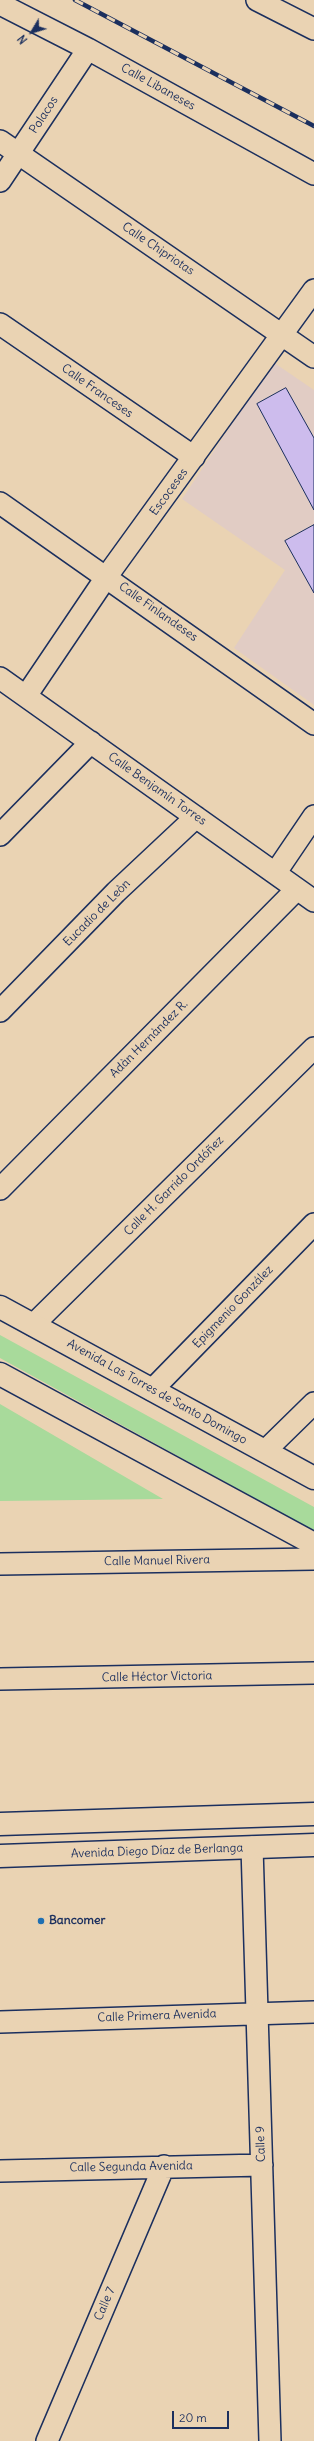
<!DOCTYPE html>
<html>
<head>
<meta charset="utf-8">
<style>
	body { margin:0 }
	#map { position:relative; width:314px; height:2441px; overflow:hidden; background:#ead3b3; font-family:Delius,sans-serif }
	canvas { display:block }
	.north { position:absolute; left:12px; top:12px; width:40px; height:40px; -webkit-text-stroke:3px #ead3b3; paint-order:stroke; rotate:232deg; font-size:11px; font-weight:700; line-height:16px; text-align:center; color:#1b2f5e }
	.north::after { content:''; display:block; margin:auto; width:14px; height:18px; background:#1b2f5e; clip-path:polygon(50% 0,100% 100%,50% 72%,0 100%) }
	.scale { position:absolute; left:172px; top:2411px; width:57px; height:18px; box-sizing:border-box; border:2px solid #1b2f5e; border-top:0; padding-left:5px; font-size:12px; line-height:14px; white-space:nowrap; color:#1b2f5e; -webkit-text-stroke:3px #ead3b3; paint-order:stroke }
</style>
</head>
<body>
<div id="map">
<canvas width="314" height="2441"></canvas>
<div class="north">N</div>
<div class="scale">20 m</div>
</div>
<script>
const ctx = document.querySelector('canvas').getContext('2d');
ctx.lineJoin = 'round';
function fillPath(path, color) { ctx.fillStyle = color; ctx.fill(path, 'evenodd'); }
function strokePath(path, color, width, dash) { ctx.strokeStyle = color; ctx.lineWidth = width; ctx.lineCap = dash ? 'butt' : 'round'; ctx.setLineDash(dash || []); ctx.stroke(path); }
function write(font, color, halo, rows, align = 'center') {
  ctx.font = font + ' Delius,sans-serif'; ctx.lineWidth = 3.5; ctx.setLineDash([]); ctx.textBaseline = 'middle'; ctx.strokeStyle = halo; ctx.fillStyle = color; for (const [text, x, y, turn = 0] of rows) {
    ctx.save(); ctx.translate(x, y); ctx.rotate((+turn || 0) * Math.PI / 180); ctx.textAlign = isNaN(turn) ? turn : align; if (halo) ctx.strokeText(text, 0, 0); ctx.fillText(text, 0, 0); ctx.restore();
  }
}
fillPath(new Path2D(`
	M273,362L314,390V705L234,648L285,570L182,499Z`), '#e1ccc4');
fillPath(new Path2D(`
	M0,1335L314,1507V1531L0,1358Z
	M0,1404L163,1499L0,1501Z`), '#a8da9b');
const building = new Path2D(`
	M286,388L314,438V510L257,404Z
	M314,525V593L285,541Z`);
fillPath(building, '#cdbced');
strokePath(building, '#1b2f5e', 1);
const street = new Path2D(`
	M257,0L314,29
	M0,4L88,49L314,174
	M0,141L314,357
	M0,181L88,49
	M0,324L194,457
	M0,503L314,724
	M0,678L314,901
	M26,696L107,576L314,290
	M0,835L91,742
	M276,872L314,816
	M0,1011L116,892L196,817
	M0,1189L297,889
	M33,1325L314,1048
	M152,1390L314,1224
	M265,1451L314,1403
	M0,1564L314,1559
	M0,1679L314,1673
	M252,1847L270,2441
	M0,2022L314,2012
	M0,2171L262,2165
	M47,2441L164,2166`);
const secondary = new Path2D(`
	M0,1307L314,1478
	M0,1374L314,1544
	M0,1824L314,1814
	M0,1856L314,1845`);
strokePath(street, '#1b2f5e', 24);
strokePath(secondary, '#1b2f5e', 25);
strokePath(street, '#ead3b3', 21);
strokePath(secondary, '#ead3b3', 22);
const rail = new Path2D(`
	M75,0L314,126`);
strokePath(rail, '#1b2f5e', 4.5);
strokePath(rail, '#ead3b3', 3, [9]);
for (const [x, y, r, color] of [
	[41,1921,4,"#1f6fb2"]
]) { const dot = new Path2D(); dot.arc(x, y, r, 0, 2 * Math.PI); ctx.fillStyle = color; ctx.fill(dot); strokePath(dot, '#ead3b3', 1.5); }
write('12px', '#1b2f5e', '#ead3b3', [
	["Calle Libaneses",158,87,29],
	["Polacos",44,115,-57],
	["Calle Chipriotas",158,249,34],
	["Calle Franceses",97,391,35],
	["Escoceses",169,492,-54],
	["Calle Finlandeses",158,612,35],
	["Calle Benjamín Torres",157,789,35],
	["Eucadio de Leòn",97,913,-45],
	["Adàn Hernàndez R.",149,1039,-45],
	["Calle H. Garrido Ordóñez",174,1186,-45],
	["Epigmenio González",233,1307,-46],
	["Avenida Las Torres de Santo Domingo",157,1392,29],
	["Calle Manuel Rivera",157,1561,-1],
	["Calle Héctor Victoria",157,1677,-1],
	["Avenida Diego Díaz de Berlanga",157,1851,-2],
	["Calle Primera Avenida",157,2016,-2],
	["Calle 9",261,2144,-92],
	["Calle Segunda Avenida",131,2167,-1],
	["Calle 7",105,2304,-67]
]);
write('bold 12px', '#1b2f5e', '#ead3b3', [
	["Bancomer",49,1921]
], 'left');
</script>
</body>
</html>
